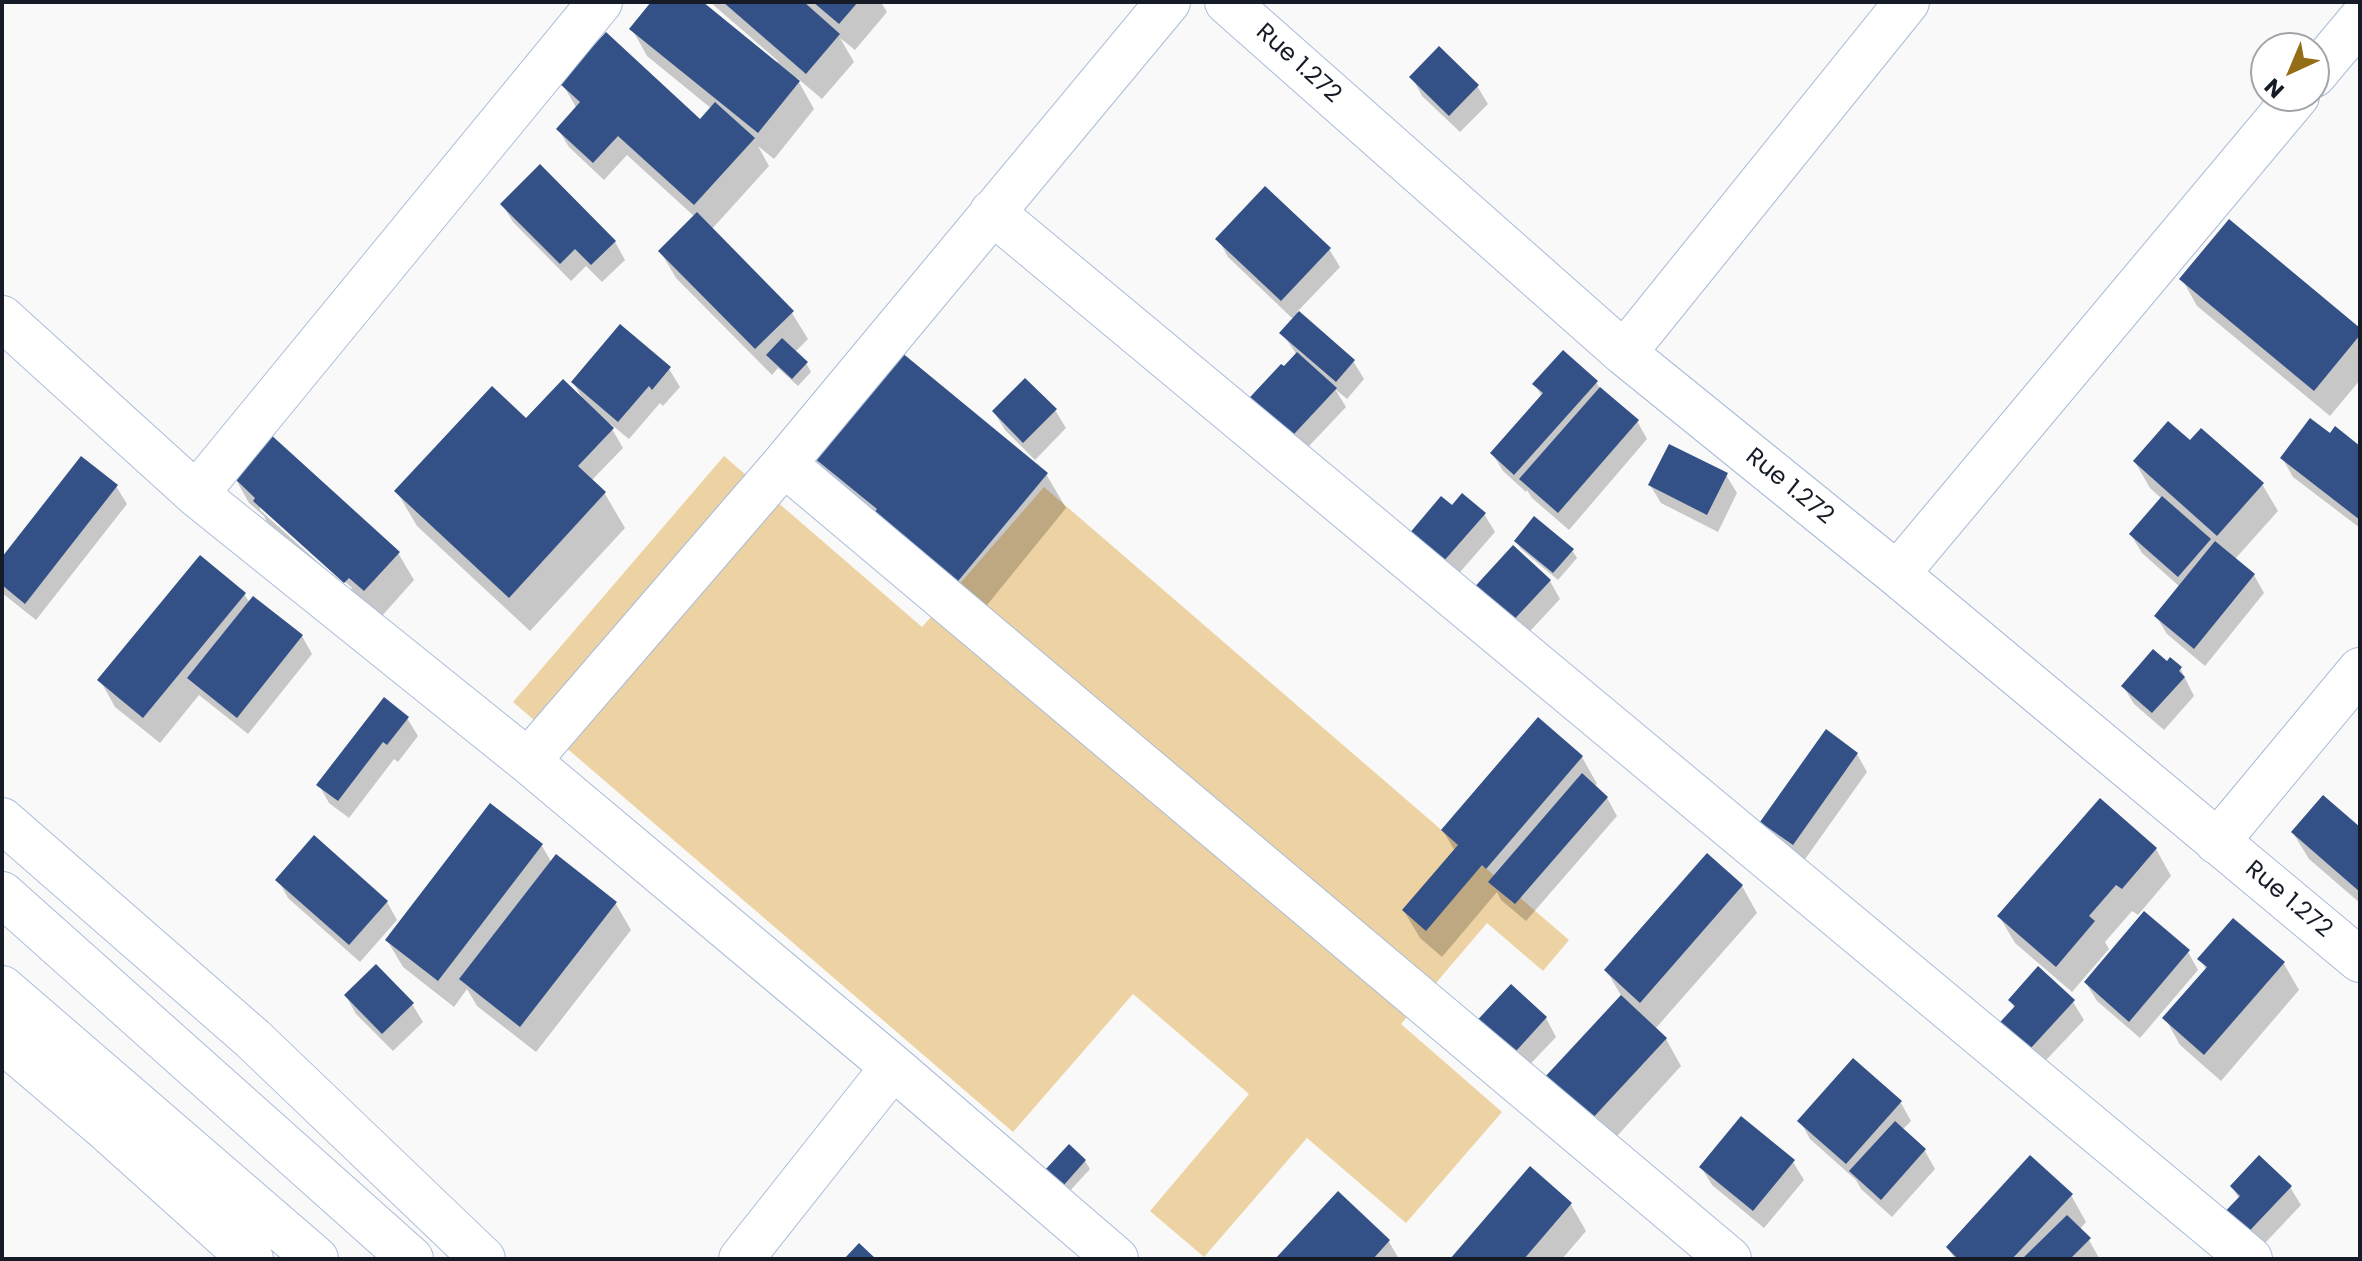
<!DOCTYPE html>
<html>
<head>
<meta charset="utf-8">
<style>
	body { margin:0 }
	#map { position:relative; width:2362px; height:1261px; overflow:hidden; background:#f9f9f9; font-family:Poppins,sans-serif }
	canvas { display:block }
	.frame { position:absolute; inset:0; border:4px solid #161c27; pointer-events:none }
	.north { position:absolute; left:2250px; top:32px; width:80px; height:80px; box-sizing:border-box; background:#fff; border:2px solid #a2a4a9; border-radius:50%; rotate:224deg; font-size:22px; font-weight:700; line-height:32px; text-align:center; color:#161c27 }
	.north::after { content:''; display:block; margin:auto; width:28px; height:36px; background:#946d17; clip-path:polygon(50% 0,100% 100%,50% 72%,0 100%) }
</style>
</head>
<body>
<div id="map">
<canvas width="2362" height="1261"></canvas>
<div class="frame"></div>
<div class="north">N</div>
</div>
<script>
const ctx = document.querySelector('canvas').getContext('2d');
ctx.lineJoin = 'round';
function fillPath(path, color) { ctx.fillStyle = color; ctx.fill(path, 'evenodd'); }
function strokePath(path, color, width, dash) { ctx.strokeStyle = color; ctx.lineWidth = width; ctx.lineCap = dash ? 'butt' : 'round'; ctx.setLineDash(dash || []); ctx.stroke(path); }
function write(font, color, halo, rows, align = 'center') {
  ctx.font = font + ' Poppins,sans-serif'; ctx.lineWidth = 8; ctx.setLineDash([]); ctx.textBaseline = 'middle'; ctx.strokeStyle = halo; ctx.fillStyle = color; for (const [text, x, y, turn = 0] of rows) {
    ctx.save(); ctx.translate(x, y); ctx.rotate((+turn || 0) * Math.PI / 180); ctx.textAlign = isNaN(turn) ? turn : align; if (halo) ctx.strokeText(text, 0, 0); ctx.fillText(text, 0, 0); ctx.restore();
  }
}
fillPath(new Path2D(`
	M724,456L922,627L1044,487L1569,940L1543,971L1487,923L1401,1024L1502,1112L1406,1223L1307,1138L1204,1257L1150,1211L1249,1094L1133,994L1013,1132L513,702Z`), '#edd3a3');
fillPath(new Path2D(`
	M654,2H699L776,64L778,61L710,2H881L887,12L855,50L840,38L854,62L822,99L796,77L814,109L774,159L758,146L769,166L711,230L792,313L808,339L795,352L806,363L811,372L798,386L778,368L772,375L676,278L660,251L695,217L627,155L604,180L569,147L558,129L577,109L562,83L700,122L712,109L647,56L632,29Z
	M1412,77L1477,86L1488,104L1460,132L1422,96Z
	M502,204L615,242L625,260L602,282L586,266L571,281L513,222Z
	M1218,239L1329,249L1340,267L1297,312L1353,361L1364,379L1347,399L1335,389L1346,407L1292,464L1284,369L1297,355L1282,333L1294,320L1228,257Z
	M2182,279L2360,330V380L2330,416L2197,306Z
	M669,369L680,387L663,406L660,403L629,439L608,422L623,448L591,481L605,494L625,528L530,631L417,526L397,492L526,420L582,398L573,382Z
	M1596,382L1601,390L1637,421L1647,439L1569,530L1532,498L1527,490L1526,492L1503,471L1492,453L1542,397L1535,384Z
	M1055,410L1066,428L1035,460L1005,430L994,412Z
	M2331,436L2360,448V528L2293,477L2282,458Z
	M2190,443L2262,484L2278,511L2235,559L2254,575L2264,593L2205,666L2167,634L2156,616L2180,587L2142,553L2131,535L2162,499L2150,488L2135,462Z
	M810,453L1046,474L1066,508L970,626L830,488Z
	M1726,475L1737,493L1718,532L1661,503L1650,485Z
	M234,476L398,553L414,580L381,617L270,528L264,516L249,503ZM260,505L352,588L350,591L260,510Z
	M116,486L127,504L36,620L2,593V560Z
	M1484,514L1495,532L1447,587L1416,559Z
	M1516,541L1572,550L1577,558L1558,580L1521,549Z
	M1550,581L1560,599L1519,643L1483,610Z
	M244,594L250,603L302,636L312,654L248,734L199,695L160,743L115,707L100,680Z
	M2167,663L2180,668L2194,696L2164,730L2134,704L2123,686Z
	M407,718L418,736L398,762L394,759L349,818L329,803L319,785Z
	M1857,754L1867,772L1803,862L1773,840L1762,822Z
	M1582,757L1597,784L1594,787L1607,798L1617,816L1526,921L1501,900L1497,892L1442,957L1420,938L1404,911L1455,851L1443,831Z
	M2360,830V903L2309,859L2293,833Z
	M542,846L552,863L616,904L631,930L536,1052L477,1006L467,989L454,1007L403,967L387,940Z
	M2156,849L2171,876L2138,915L2132,911L2105,942L2109,949L2072,992L2015,943L1999,916Z
	M1707,856L1742,886L1757,913L1655,1029L1666,1039L1681,1066L1607,1147L1562,1105L1622,997L1606,970Z
	M278,880L387,902L397,920L360,962L288,898Z
	M2188,952L2198,970L2140,1038L2097,1001L2086,983Z
	M2200,959L2284,964L2299,990L2221,1081L2180,1045L2165,1018L2207,971Z
	M1511,987L1546,1018L1556,1037L1518,1077L1484,1046Z
	M346,996L412,1004L423,1022L393,1051L356,1014Z
	M2010,1000L2073,1002L2084,1020L2030,1077L2015,1009Z
	M1901,1103L1911,1121L1902,1130L1925,1151L1935,1169L1892,1217L1861,1189L1856,1180L1810,1139L1800,1121Z
	M1085,1161L1090,1169L1068,1193L1052,1179Z
	M1793,1162L1804,1180L1764,1228L1712,1185L1701,1167Z
	M1531,1169L1571,1205L1586,1231L1562,1259H1453Z
	M2232,1187H2290L2301,1205L2250,1259L2240,1200Z
	M1338,1194L1389,1242L1399,1259H1278Z
	M2071,1195L2086,1222L2079,1230L2089,1240L2099,1258L2098,1259H1955L1948,1248Z`), '#0003');
fillPath(new Path2D(`
	M651,2H703L800,81L758,133L629,29Z
	M723,2H804L840,34L806,74Z
	M813,2H858L839,24Z
	M606,32L700,119L715,102L755,138L694,205L618,136L593,163L556,129L580,102L559,83Z
	M1439,46L1479,85L1449,116L1409,77Z
	M540,164L616,241L591,265L575,249L560,264L500,204Z
	M1265,186L1331,248L1281,301L1215,239Z
	M697,212L794,311L755,349L658,251Z
	M2229,219L2360,328V335L2314,391L2179,279Z
	M1299,311L1355,360L1336,382L1279,333Z
	M620,324L671,367L652,390L649,386L618,422L571,382Z
	M782,338L808,362L792,379L766,355Z
	M895,347L1048,473L949,592L866,524L877,509L808,453Z
	M1563,350L1598,381L1514,475L1490,453L1543,393L1532,384Z
	M1297,352L1337,388L1281,448L1239,409L1281,364L1284,366Z
	M1025,378L1057,409L1023,443L992,411Z
	M563,379L614,428L578,466L606,492L509,598L394,491L492,386L526,418Z
	M1600,387L1639,420L1558,513L1519,479Z
	M2310,418L2330,433L2335,426L2360,446V520L2280,458Z
	M2168,421L2190,440L2201,428L2264,483L2217,536L2133,461Z
	M269,433L400,552L364,591L349,578L344,583L253,501L255,498L231,475Z
	M1669,444L1728,473L1707,515L1648,485Z
	M81,456L118,485L25,604L2,585V557Z
	M1462,493L1486,513L1436,570L1403,541L1441,496L1452,505Z
	M2162,496L2211,539L2178,577L2129,534Z
	M1534,516L1574,549L1553,573L1514,541Z
	M2215,541L2255,574L2194,649L2154,616Z
	M1513,545L1551,580L1508,626L1470,592Z
	M200,555L246,593L143,718L97,680Z
	M253,596L303,635L237,718L187,678Z
	M2153,649L2167,661L2170,657L2182,667L2179,671L2185,677L2152,713L2121,686Z
	M384,697L409,717L387,745L383,742L338,801L316,785Z
	M1538,717L1583,756L1486,869L1482,865L1426,931L1402,910L1458,845L1441,830Z
	M1826,729L1858,753L1793,845L1760,822Z
	M1582,773L1608,797L1515,904L1488,882Z
	M2323,795L2360,827V892L2291,832Z
	M2100,798L2157,848L2122,889L2116,885L2089,916L2095,921L2056,967L1997,916Z
	M490,803L543,844L438,981L385,940Z
	M314,835L388,901L349,945L275,880Z
	M1707,853L1743,885L1640,1003L1604,970Z
	M556,854L617,902L520,1027L459,979Z
	M2144,911L2190,950L2129,1022L2084,982Z
	M2233,918L2285,962L2204,1055L2162,1018L2207,967L2197,959Z
	M376,964L414,1003L382,1034L344,995Z
	M2038,966L2075,1000L2019,1061L1990,1033L2015,1006L2008,1000Z
	M1511,984L1547,1017L1507,1061L1471,1027Z
	M1621,995L1667,1038L1590,1121L1544,1078Z
	M1853,1058L1902,1101L1846,1164L1797,1121Z
	M1741,1116L1795,1160L1753,1211L1699,1167Z
	M1895,1121L1926,1149L1881,1200L1849,1171Z
	M1069,1144L1086,1160L1063,1186L1045,1170Z
	M2030,1155L2073,1194L2012,1259H1958L1946,1247Z
	M2259,1155L2292,1186L2237,1244L2214,1223L2240,1196L2230,1186Z
	M1530,1166L1572,1203L1524,1259H1450Z
	M1338,1191L1390,1240L1373,1259H1275Z
	M2067,1215L2091,1238L2070,1259H2022Z
	M859,1243L876,1259H844Z`), '#335187');
const street = new Path2D(`
	M1227,2L1624,353L1897,574L2360,960
	M2314,75L2360,20
	M992,212L2250,1259
	M2,318L196,494L528,761L893,1067L1116,1259
	M1624,353L1907,2
	M784,464L1729,1259
	M196,494L600,2
	M1897,574L2297,96
	M528,761L784,464L1168,2
	M2,820L253,1039L483,1259
	M2217,842L2360,670
	M2,1040L103,1126L251,1259
	M741,1259L893,1067`);
const secondary = new Path2D(`
	M2,894L411,1259
	M2,988L316,1259`);
strokePath(street, '#aabcd9', 46);
strokePath(secondary, '#aabcd9', 46);
strokePath(street, '#fff', 44);
strokePath(secondary, '#fff', 44);
write('24px', '#161c27', '#fff', [
	["Rue 1.272",1298,64,42],
	["Rue 1.272",1789,487,39],
	["Rue 1.272",2288,900,40]
]);
</script>
</body>
</html>
